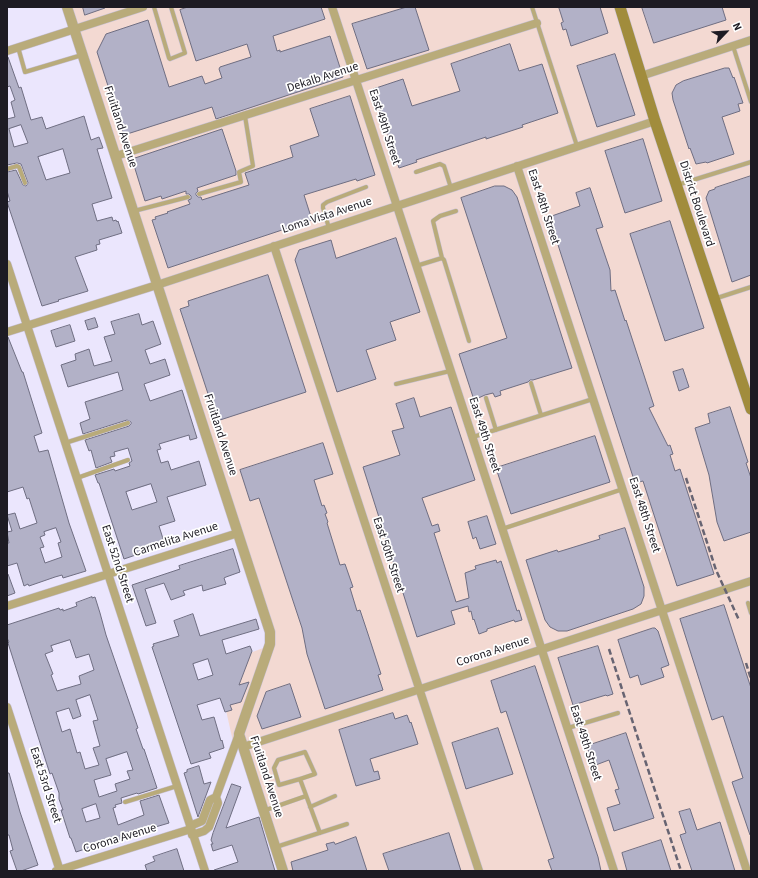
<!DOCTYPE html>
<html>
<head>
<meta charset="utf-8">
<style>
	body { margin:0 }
	#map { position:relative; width:758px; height:878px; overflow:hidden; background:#ebe6fd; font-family:"Source Sans 3",sans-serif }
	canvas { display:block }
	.frame { position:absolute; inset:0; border:8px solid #1d1b23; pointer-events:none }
	.north { position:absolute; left:706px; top:12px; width:40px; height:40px; -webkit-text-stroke:3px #fff; paint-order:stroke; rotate:65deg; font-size:11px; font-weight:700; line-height:16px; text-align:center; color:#1d1b23 }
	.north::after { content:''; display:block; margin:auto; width:14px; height:18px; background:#1d1b23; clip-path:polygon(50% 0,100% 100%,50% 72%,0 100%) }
</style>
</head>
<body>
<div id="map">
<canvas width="758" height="878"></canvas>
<div class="frame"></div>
<div class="north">N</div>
</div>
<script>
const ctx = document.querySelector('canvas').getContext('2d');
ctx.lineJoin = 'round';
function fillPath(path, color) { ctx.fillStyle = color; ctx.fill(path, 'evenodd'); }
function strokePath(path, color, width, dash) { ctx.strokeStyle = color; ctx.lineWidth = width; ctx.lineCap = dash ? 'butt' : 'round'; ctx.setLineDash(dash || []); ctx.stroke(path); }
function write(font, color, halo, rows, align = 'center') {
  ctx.font = font + ' "Source Sans 3",sans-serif'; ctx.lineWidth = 3.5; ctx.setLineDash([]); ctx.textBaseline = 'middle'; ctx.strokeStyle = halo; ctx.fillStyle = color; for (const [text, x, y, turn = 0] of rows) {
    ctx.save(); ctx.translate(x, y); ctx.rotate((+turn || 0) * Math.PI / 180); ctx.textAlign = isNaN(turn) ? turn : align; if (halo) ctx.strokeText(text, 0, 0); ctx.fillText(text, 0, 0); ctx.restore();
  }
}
fillPath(new Path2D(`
	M66,7H751V871H281L244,751L234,746L216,666L271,645Z`), '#f3d9d2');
const building = new Path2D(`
	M83,7H105V8L85,15Z
	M188,7H321L325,19L273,36L277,51L280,50V52L330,36L343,77L216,119L212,107L124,135L97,52L106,34L148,20L169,87L202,76L205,84L222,78L219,69L220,67L251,57L247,44L196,61L180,10Z
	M407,7H415L429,50L367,69L352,24Z
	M559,7H600L608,33L571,46L566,29L563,30L561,23L563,22Z
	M642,7H722L726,20L654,43Z
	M510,44L519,71L542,64L558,113L522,125L523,127L486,139V137L416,160L417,162L399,168L373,89L403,79L412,106L460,91L451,64Z
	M615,54L635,115L597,127L577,66Z
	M7,57H8L19,88L21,87L31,120L42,117L46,129L84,116L91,140L99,137L103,148L97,149L112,198L92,204L97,221L112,217L113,221L116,220L117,222L118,221L122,233L99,240L100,244L96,245L97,250L75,257L88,291L58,300L59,301L42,306L7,202L10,201L7,191V172L16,170L23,185L26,186L28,183L21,164L17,163L7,165V119L15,117L11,102L15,100L10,86L7,87ZM21,125L28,143L14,147L9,129ZM63,149L70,173L46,180L38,157Z
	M725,68H729L733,78L734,77L743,103L738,104L740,111L722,117L734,154L707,163L706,162L696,164L690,148L689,149L673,100L672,93L676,85L683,81Z
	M350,96L375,175L357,181L356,179L304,195L312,220L168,268L152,220L156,219L155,217L168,213L167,212L190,204L188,200L191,199V196L189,194H186V191L162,199L161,196L145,201L132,159L222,129L236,171V175L197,188L198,191L196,193V195L198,197H201L202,200L249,185L245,173L293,157L290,146L319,136L310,109Z
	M643,139L662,201L625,213L605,151Z
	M751,176V275L732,282L706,198L709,191L715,189V188Z
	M495,186H504L512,190L517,197L572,368L533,380H530L528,382L500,391L501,395L495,397L493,393L485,395L474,400L459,354L507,338L461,198Z
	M590,188L603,227L596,229L610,270L611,291L615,290L625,321L626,320L654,406L649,408L668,446L670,445L673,454L670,455L675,471L680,469L714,574L677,586L643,481L635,483L549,217L580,206L576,193Z
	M670,221L704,328L665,341L630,234Z
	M396,238L420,312L390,322L396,340L366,350L376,379L337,392L295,260L299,250L331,240L336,258Z
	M268,275L306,392L217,421L180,309L189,306L188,301L197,298Z
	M139,314L142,325L153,321L161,344L145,350L150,364L165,359L170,375L144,384L150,401L182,390L197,438L190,440L189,435L159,444L161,449L157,450L161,463L168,461L171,470L199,461L206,485L167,497L175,521L159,526L165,545L124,559L99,483H98L95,475L114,469L115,471L130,466L129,463L132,461L128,448L114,452L115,456L110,457L112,462L96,468L91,450L89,451L85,440L129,426L131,424V422L127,420L83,434L80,423L90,419L85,402L123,390L118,372L68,387L61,365L76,360L75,354L89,349L94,366L112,361L104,337L115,334L111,322ZM151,484L157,502L132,510L126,492Z
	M95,318L98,327L88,330L85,321Z
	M70,325L75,341L56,347L51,331Z
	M7,337H8L22,372H23L42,433L34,436L39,452L48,450L69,523L86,571L63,578L62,575L55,577L29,586L28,584L24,586L17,563L7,566V543H9L7,532L12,531L7,515L15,513L20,529L37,523L29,498L27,499L23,487L7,492ZM56,528L61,542L58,543L62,557L45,563L40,548L44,547L40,537L45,535L44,532Z
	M683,369L689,387L679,391L673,372Z
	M414,398L420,417L451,407L475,480L422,498L432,526L438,524L440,531L434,533L456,602L469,598L465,573L476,569L475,566L496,560L497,563L501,561L517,611L519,610L522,620L515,622L514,620L487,629V631L479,634L474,619L473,620L471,611L469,612L468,606L451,611L455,624L417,637L363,467L400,455L392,431L404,428L396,404Z
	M730,407L748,462L746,463L751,478V532L724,541L717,522L709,475L695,428L710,423L708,414Z
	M595,436L610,482L511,514L496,468Z
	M323,443L333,474L314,480L322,506L324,505L327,513L325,514L328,522L327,523L340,565L345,564L353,587L350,588L357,611L360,610L368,634L381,674L378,675L383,690L325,709L307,654L302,628L259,498L250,501L240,470Z
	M487,516L496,544L480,549L476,537L473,539L468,522Z
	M625,528L644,587V596L641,604L633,609L567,631H558L550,627L545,620L526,560L557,550L558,552L600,539L599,536Z
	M233,549L240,572L226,577L224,578L226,584L203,591L202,585L183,591L185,595L171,600L164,583L145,589L156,623L146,626L132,585L180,569L179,566Z
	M7,574H8L15,593L7,596Z
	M92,597V598L95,597L100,613L106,635L138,728L136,729L143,749H144L157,788L138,794L137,793L121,798L122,803L115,805L116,807L113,808L118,825L144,815L140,801L159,795L169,823L135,833L134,830L120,835L121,839L107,842L106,840L93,844L94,846L76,852L71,838H70L61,810H63L59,799V793L52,773L50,774L8,643L9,642L7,638V625L59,608L60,610L63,609V611L77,606L76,603ZM70,640L76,658L89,654L94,670L79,676L81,684L57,691L51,675L53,674L45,654L53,651L51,646ZM90,695L98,720L93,721L100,746L93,748L99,765L85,769L80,752L77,753L70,729L62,732L56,712L69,708L73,719L81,716L76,700ZM127,752L133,770L127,771L130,779L115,784L117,791L99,797L94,780L111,775L106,759ZM96,804L100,818L86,822L82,809Z
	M724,605L751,688V835H750L732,782L743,778L723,716L712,720L680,619Z
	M193,614L200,636L256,619L259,629L222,640L226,654L250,646L252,651L239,685L249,682L241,702L230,705L232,710L225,712L220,698L197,705L202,720L214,717L221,741L222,740L224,748L209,753L211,758L191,764L152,647L154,646L153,644L179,636L174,621ZM208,659L213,675L198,680L193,664Z
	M653,628H655L658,631L669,665L661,668L664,677L641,685L638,675L630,678L618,640Z
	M598,646L613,694L607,696L606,695L573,705L558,658Z
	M535,666L598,857L601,871H552L548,860L554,858L506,711L501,713L491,681Z
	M290,684L301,717L262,729L257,716L266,692Z
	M393,713L395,719L407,715L410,723L411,722L418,744L370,759L374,772L378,771L380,779L356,786L339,730Z
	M498,728L513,774L466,789L452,743Z
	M626,733L654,818L614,831L607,808L620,804L615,790L619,789L609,760L593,766L587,746Z
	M199,766L204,784L211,782L198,817L184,773L187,772V770Z
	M7,773H9L20,812L38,865L21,871H17L10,851L13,850L9,835H7Z
	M232,784L241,787L226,828L259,817L275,871H214V870L238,862L232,845L213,851L211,844H213L211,840L213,833Z
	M690,809L697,830L720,822L735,871H692L680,835L686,833L679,812Z
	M449,833L461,871H389L383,854Z
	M356,837L367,871H293L291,862L328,850L326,844L334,842L335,844Z
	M661,840L671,871H627L622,853Z
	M177,849L184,871H147L145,865L155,861L153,857Z`);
fillPath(building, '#b2b1c7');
strokePath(building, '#6f6e82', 1);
const service = new Path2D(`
	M154,7L169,58L170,59L185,53L171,7
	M532,7L577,146
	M733,46L751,102
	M18,47L25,72L82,55
	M7,169L17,166L19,167L25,183
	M416,172L440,164L444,166L451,188
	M677,185L751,162
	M199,194L241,182L239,172L253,166L245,116
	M134,211L188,197
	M329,228L323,208V205L327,202L366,187
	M442,258L433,221L440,216L456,211
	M416,266L442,258L444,260L469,341
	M714,299L751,287
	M531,383L541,415
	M396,384L450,371
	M486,398L496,430
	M473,437L593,399
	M65,443L128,423
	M77,478L128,460
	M502,529L623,489
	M748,603L751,613
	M568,728L618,713
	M300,779L279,785L274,768L278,760L305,752L315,774L300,779L320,833
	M125,802L177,786
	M310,807L335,796
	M263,811L306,796
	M276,847L347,824`);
const minor = new Path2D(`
	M332,7L614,871
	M7,51L143,7
	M641,76L751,40
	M116,156L537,23
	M517,166L747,871
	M274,246L479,871
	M7,264L205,871
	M7,332L157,285L655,121
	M7,606L238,533
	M7,707L60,871
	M243,747L751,581
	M190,826L202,821L210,800L216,797
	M192,835L204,831L209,827L218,803L216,797L239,734
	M56,871L191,829`);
const tertiary = new Path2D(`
	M67,7L270,632V644L239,734L283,871`);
const secondary = new Path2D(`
	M620,7L655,121L751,409`);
strokePath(service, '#c6c1d6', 5);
strokePath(minor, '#c6c1d6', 9);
strokePath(tertiary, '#c6c1d6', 11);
strokePath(secondary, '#c6c1d6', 12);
strokePath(service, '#b9ab7a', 4);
strokePath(minor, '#b9ab7a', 8);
strokePath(tertiary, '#b9ab7a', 10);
strokePath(secondary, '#a18c3c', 11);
strokePath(new Path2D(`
	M686,478L716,570L739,620
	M609,649L681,871
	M746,663L751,679`), '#676472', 2.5, [6, 3]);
write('12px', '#1d1b23', '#fff', [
	["Dekalb Avenue",323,78,-18],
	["Fruitland Avenue",120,127,72],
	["East 49th Street",384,127,72],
	["District Boulevard",696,204,72],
	["East 48th Street",543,207,72],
	["Loma Vista Avenue",327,216,-18],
	["Fruitland Avenue",220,435,72],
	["East 49th Street",484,435,72],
	["East 48th Street",644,515,72],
	["Carmelita Avenue",176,540,-18],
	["East 50th Street",388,555,72],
	["East 52nd Street",117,564,72],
	["Corona Avenue",493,652,-18],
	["East 49th Street",585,743,72],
	["Fruitland Avenue",266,777,72],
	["East 53rd Street",45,785,72],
	["Corona Avenue",120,839,-17]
]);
</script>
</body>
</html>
